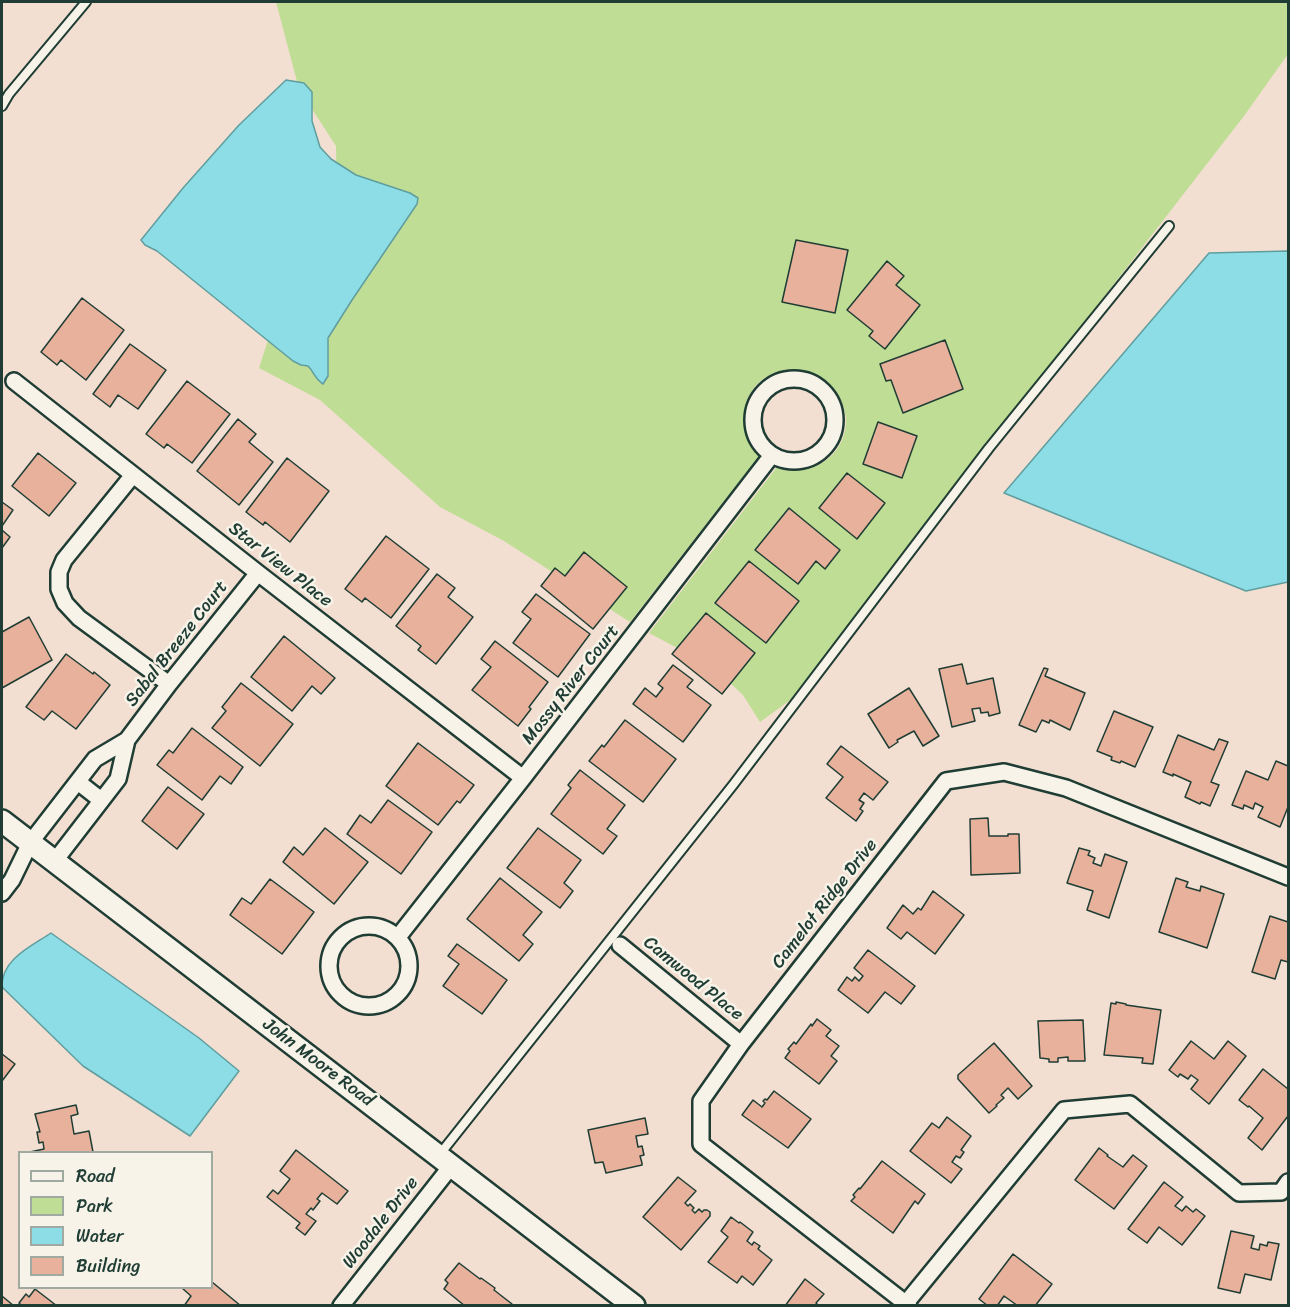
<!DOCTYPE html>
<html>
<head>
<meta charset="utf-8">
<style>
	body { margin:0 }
	#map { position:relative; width:1290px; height:1307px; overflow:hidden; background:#f2dfd1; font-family:Sriracha,sans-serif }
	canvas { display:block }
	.frame { position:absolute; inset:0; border:3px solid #1f3d34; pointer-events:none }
	.legend { position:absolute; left:18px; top:1151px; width:195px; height:138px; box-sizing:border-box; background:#f7f3e8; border:2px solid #a1aaa0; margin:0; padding:8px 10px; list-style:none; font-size:18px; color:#1f3d34 }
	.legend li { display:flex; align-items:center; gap:12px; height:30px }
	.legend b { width:30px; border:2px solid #a1aaa0 }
</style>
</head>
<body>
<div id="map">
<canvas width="1290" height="1307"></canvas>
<div class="frame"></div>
<ul class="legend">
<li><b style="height:8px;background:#f7f3e8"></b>Road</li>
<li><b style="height:16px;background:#bfdd95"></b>Park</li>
<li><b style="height:16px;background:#8cdde5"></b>Water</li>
<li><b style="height:16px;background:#e7b19c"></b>Building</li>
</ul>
</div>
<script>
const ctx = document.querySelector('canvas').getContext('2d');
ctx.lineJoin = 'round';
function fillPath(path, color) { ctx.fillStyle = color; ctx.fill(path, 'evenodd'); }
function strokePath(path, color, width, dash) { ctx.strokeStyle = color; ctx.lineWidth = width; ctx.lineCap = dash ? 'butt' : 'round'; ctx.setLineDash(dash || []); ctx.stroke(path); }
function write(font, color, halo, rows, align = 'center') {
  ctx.font = font + ' Sriracha,sans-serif'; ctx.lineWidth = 5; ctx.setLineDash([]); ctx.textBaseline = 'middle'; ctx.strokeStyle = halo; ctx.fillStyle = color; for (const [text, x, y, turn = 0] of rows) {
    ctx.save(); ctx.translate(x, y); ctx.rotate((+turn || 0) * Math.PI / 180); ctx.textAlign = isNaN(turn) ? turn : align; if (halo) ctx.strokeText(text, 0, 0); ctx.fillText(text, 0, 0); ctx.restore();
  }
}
fillPath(new Path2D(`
	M276,2H1288V54L1244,116L793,698L760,722L743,695L713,667L649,633L777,467C809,479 844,458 846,423C847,398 826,375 803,371C789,369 775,371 763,379C738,398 738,434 759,456L630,622L504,541L440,507L320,400L259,368L293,263L337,200L336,146L299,89Z`), '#bfdd95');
const water = new Path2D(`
	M286,80L304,83L312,92V121L320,147L331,159L356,175L410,193L418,198L417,204L352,300L328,338V376L323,384C315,379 314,372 308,366L301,365L293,361L157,251L145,245L141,240L183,188L239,125Z
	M1288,251V582L1246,591L1004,493L1209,253Z
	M51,933L199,1038L239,1071L190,1136L83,1066L2,987C1,959 32,946 51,933Z`);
fillPath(water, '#8cdde5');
strokePath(water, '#609d9e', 1.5);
const building = new Path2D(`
	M796,240L848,250L835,313L782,302Z
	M887,261L904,276L896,285L920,305L885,349L869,336L873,331L847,310Z
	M82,298L124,330L86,380L61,360L57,365L41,352Z
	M945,340L963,389L903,413L891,380L886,381L880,364Z
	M130,344L166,370L138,409L118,395L110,407L93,394Z
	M187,381L230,414L192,463L167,444L164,448L146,434Z
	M238,419L256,434L249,442L273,462L239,505L197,471Z
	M878,422L917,436L902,478L863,464Z
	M38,453L76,483L49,516L12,486Z
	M287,458L329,491L290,542L265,522L263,525L246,512Z
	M847,473L885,503L857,539L819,508Z
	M2,502L13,510L2,526Z
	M789,508L840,550L825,569L816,561L798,584L755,550Z
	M2,530L10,537L2,548Z
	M386,536L429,569L391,618L365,598L362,602L345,589Z
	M584,552L627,587L593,629L541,586L555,568L565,576Z
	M749,561L799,601L766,643L715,603Z
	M437,574L455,588L448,597L473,617L436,664L418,650L421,646L396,626Z
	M536,594L590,634L558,677L513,643L531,619L522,612Z
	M706,613L755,653L722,694L672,654Z
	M29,617L52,660L2,688V632Z
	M284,636L335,678L321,694L312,686L292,711L251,677Z
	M495,641L548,682L529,707L531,709L518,726L472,690L491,667L481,659Z
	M66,654L93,674L94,672L110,685L76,729L52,711L44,720L26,707Z
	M962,664L967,684L993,678L1000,713L989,716L988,712L981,713L980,708L972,709L975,721L952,727L939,669Z
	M673,665L693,680L687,687L711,705L683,742L633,704L645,688L656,697L663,688L658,684Z
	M1044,668L1048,669L1045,676L1085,693L1070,730L1050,720L1049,723L1042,720L1036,732L1019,725Z
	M241,683L293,724L260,766L212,728L226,711L222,707Z
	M909,688L939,736L923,746L914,731L897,740L898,742L889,748L868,714Z
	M1114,711L1153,727L1135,767L1121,761L1120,763L1111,760L1112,757L1097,751Z
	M625,720L676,759L643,802L589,761L602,745L604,747Z
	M192,728L243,767L231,784L220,776L202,800L157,765L169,750L173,753Z
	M1178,735L1214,750L1219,739L1228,742L1211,782L1219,785L1210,806L1201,802L1200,804L1185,797L1191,782L1173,774V776L1163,772Z
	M418,743L474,785L460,803L457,801L438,825L386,786Z
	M841,746L888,782L873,800L864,793L859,800L864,803L860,809L863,811L856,821L826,798L843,777L827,764Z
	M1276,761L1288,766V807L1280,827L1258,817L1263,807L1255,803L1253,809L1244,805L1243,809L1232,805L1246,771L1268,780Z
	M580,770L625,805L607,829L617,836L603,854L551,814L571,788L568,785Z
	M168,787L204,814L177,849L142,821Z
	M388,800L432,832L401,874L347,834L360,815L371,823Z
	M988,818L989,836H1008V834H1019L1020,873L971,875L970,819Z
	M325,828L368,862L334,904L283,862L294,847L303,855Z
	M538,828L581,860L564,883L573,891L560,908L507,868Z
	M1079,848L1090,851L1088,855L1095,858L1093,863L1101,866L1105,854L1127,862L1109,918L1087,910L1093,891L1067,883Z
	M500,878L542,912L523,935L533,944L519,961L467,919Z
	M1176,878L1188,882L1186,887L1200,891L1201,886L1224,894L1207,948L1159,932Z
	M270,879L314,912L282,954L230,915L242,898L251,904Z
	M933,891L964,915L935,954L907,932L901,939L887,928L903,905L913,914L918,908L921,910Z
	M1270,916L1288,922V962L1281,960L1275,979L1252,972Z
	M457,944L507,980L482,1014L443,986L459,964L448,956Z
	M868,950L915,986L901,1004L885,992L868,1013L838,990L847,977L852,981L855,977L859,981L863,976L854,968Z
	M1116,1002L1126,1004V1005L1161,1010L1153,1064L1142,1063L1143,1058L1104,1055L1111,1003L1116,1004Z
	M817,1019L831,1030L826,1036L839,1046L831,1056L837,1061L819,1084L785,1058L790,1051L788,1049L794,1042L796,1044L811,1024L812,1026Z
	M1083,1020L1085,1061H1068V1057L1058,1058V1062H1049V1059L1040,1058L1038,1021Z
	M1191,1041L1214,1059L1228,1041L1246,1056L1209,1104L1191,1089L1198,1080L1191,1075L1188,1079L1180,1074L1178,1077L1169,1070Z
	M994,1043L1032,1086L1018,1099L1008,1088L1001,1095L1004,1098L996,1105L997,1106L989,1113L958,1079V1075Z
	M2,1054L15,1064L2,1081Z
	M1263,1069L1288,1089V1116L1262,1150L1248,1138L1263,1118L1249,1106L1248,1107L1239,1100Z
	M774,1091L811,1119L788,1148L742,1115L753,1100L762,1107L765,1103L763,1101L765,1099L767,1100Z
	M76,1105L78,1114L71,1116L74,1134L89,1131L93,1152H30L44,1149L43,1142L39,1143L37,1132H40L35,1114Z
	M947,1117L971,1136L961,1150L964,1152L960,1158L956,1156L952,1162L962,1169L951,1183L910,1151L932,1123L939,1128Z
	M645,1118L648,1134L636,1136L638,1147L642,1146L644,1155L640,1156L642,1163V1165L606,1173L603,1162L595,1163L588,1130Z
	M1099,1148L1108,1155L1107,1156L1123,1167L1133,1155L1147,1166L1114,1209L1075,1180Z
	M296,1150L348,1191L337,1204L322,1193L317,1199L320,1201L313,1210L311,1208L306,1214L316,1221L305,1235L296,1228L300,1223L267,1197L273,1190L278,1194L290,1179L280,1171Z
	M882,1161L925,1194L918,1204L915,1201L893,1233L851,1201L855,1197L853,1195L859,1188L860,1189Z
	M678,1177L696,1191L685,1203L688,1206L690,1204L694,1208L692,1210L695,1213L699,1209L702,1212L704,1210H707L710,1212V1216L681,1250L643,1217Z
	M1164,1182L1183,1197L1175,1206L1182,1211L1186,1206L1193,1212L1196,1209L1205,1216L1182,1245L1159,1227L1147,1243L1128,1229Z
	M731,1217L739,1223L740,1222L753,1232L747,1241L752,1245L754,1242L760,1246L758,1249L772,1260L753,1285L742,1276L737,1283L708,1262L728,1237L721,1231Z
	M1231,1231L1254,1236L1251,1248L1259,1250L1260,1244L1267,1246L1268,1242L1279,1244L1271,1280L1245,1274L1240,1293L1218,1288Z
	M1013,1254L1052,1284L1035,1306H1018L1004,1296L997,1306H988L979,1299Z
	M459,1263L480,1279L481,1278L495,1288L494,1290L512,1304L511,1306H465L444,1289L448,1283L445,1280Z
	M805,1279L824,1294L816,1303L819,1306H785Z
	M212,1282L241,1306H184L191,1296L182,1288H212Z
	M35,1289L57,1306H22L19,1303L26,1294L29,1297Z
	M2,1296L14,1306H2Z`);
fillPath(building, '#e7b19c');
strokePath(building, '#1f3d34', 1.5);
const lane = new Path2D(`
	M2,106L9,94L86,2
	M440,1154L733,785L989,448L1169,226`);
const street = new Path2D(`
	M753 420a41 41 0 1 1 82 0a41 41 0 1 1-82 0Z
	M14,381L258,573L523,778
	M133,475L64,560L59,572V589L65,603L79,618L169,684
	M78,782L101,800
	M54,862L118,779L127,740L169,684L258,573
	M2,893L12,880L30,843L95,759L127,740
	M329 966a40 40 0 1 1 80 0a40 40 0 1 1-80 0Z
	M398,937L523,778L772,455
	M620,945L741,1044
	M906,1303L1064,1110L1130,1104L1239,1193L1281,1192L1288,1182
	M341,1306L452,1165
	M909,1306L701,1144V1101L741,1044L946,781L1004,772L1066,788L1288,877`);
const secondary = new Path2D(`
	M2,821L634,1306`);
strokePath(lane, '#1f3d34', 12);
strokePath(street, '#1f3d34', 20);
strokePath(secondary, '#1f3d34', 26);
strokePath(lane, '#f7f3e8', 8);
strokePath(street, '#f7f3e8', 15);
strokePath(secondary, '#f7f3e8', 21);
write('18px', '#1f3d34', '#f7f3e8', [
	["Star View Place",280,565,38],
	["Sabal Breeze Court",177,644,-52],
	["Mossy River Court",571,685,-52],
	["Camelot Ridge Drive",825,904,-52],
	["Camwood Place",693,979,39],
	["John Moore Road",318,1063,37],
	["Woodale Drive",381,1223,-52]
]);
</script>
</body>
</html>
